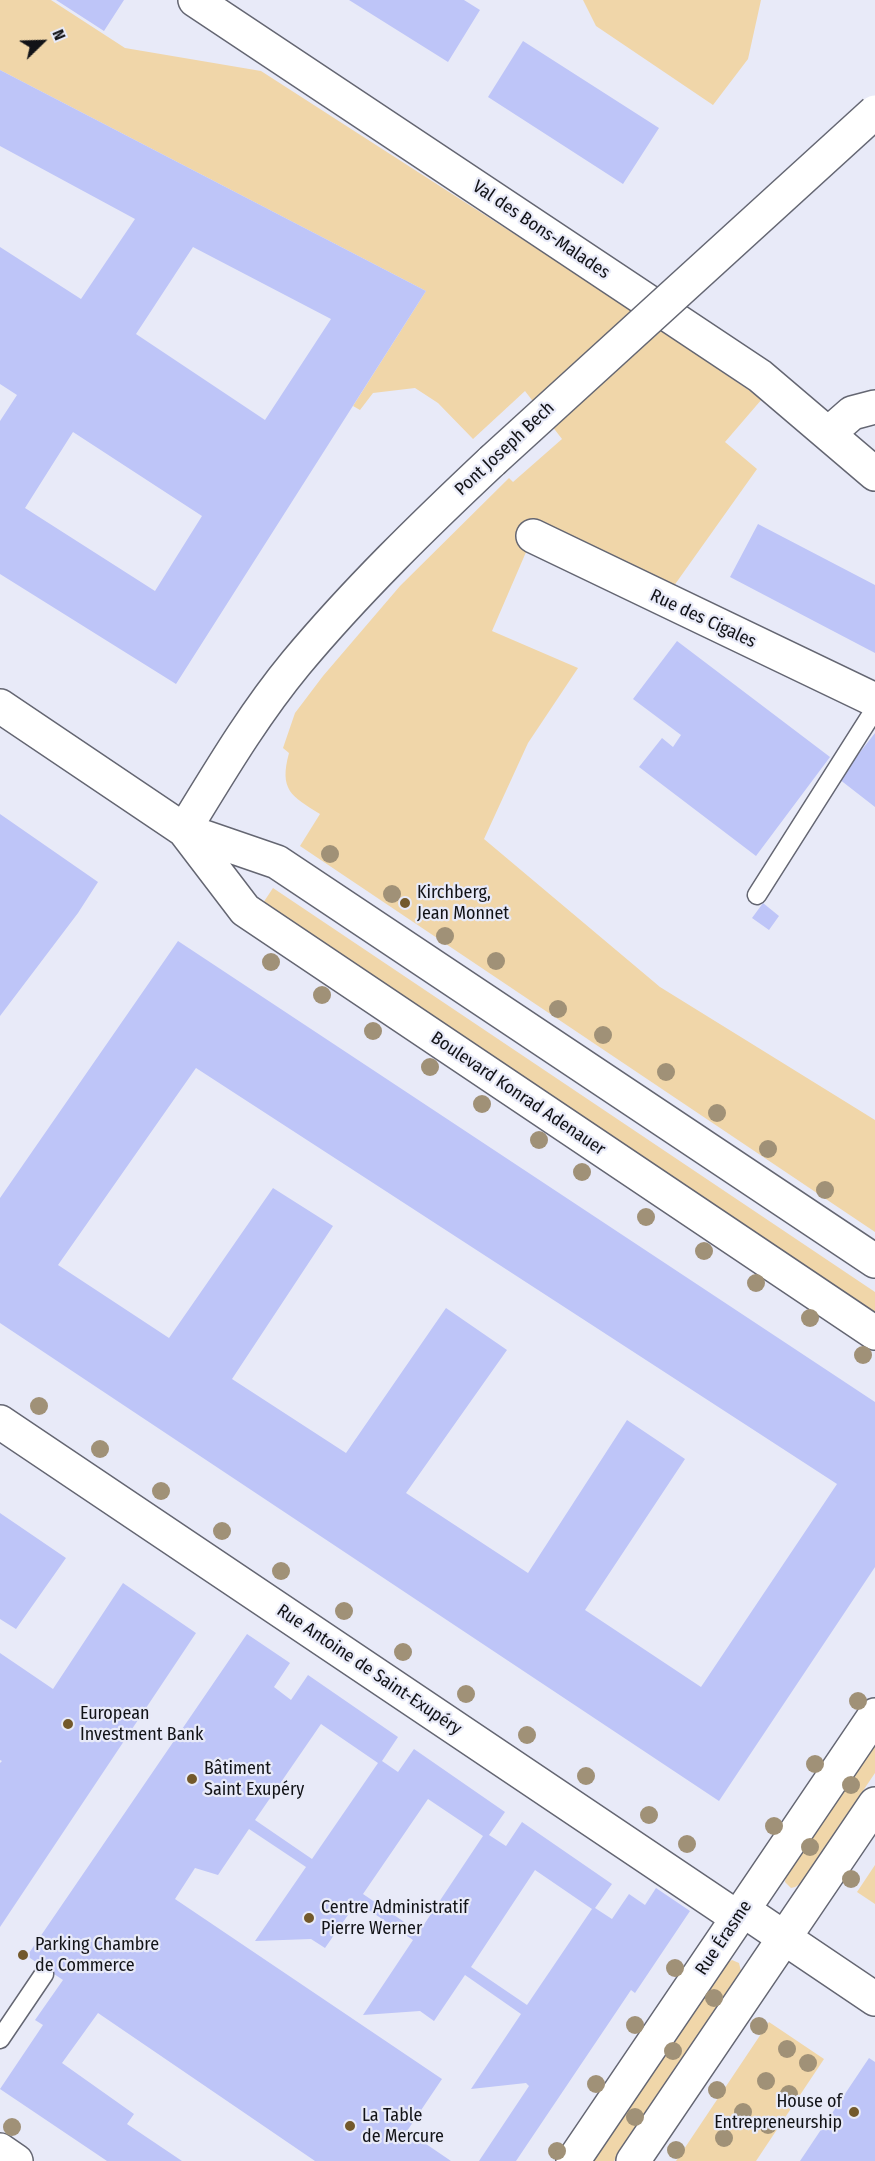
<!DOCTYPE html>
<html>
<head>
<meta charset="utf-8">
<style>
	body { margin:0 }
	#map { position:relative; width:875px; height:2161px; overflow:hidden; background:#e8eaf8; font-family:"Fira Sans Condensed",sans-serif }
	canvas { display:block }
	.north { position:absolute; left:12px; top:12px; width:60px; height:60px; -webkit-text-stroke:4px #e8eaf8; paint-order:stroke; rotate:67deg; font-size:16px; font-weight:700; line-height:24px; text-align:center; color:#121317 }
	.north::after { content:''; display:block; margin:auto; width:21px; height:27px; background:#121317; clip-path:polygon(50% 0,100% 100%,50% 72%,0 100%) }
</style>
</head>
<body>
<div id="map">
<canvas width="875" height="2161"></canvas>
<div class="north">N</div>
</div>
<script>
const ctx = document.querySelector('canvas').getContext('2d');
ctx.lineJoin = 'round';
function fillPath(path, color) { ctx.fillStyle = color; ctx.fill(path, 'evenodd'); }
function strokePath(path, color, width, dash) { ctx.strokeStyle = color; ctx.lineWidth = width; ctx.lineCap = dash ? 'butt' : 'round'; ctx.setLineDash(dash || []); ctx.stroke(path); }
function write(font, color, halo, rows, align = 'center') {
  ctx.font = font + ' "Fira Sans Condensed",sans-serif'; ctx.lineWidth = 4.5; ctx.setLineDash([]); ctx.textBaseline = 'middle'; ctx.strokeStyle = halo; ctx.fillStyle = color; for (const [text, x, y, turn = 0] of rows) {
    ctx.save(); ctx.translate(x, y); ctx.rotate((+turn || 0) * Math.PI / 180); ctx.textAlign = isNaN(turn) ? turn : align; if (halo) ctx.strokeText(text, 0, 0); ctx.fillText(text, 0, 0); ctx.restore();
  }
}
fillPath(new Path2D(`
	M0,0H51L125,48L261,71L606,293L762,399L725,442L757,469L671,590L536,529L492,631L578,668L528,743L484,839L660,987L875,1120V1232L300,846L320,814C291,796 279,790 289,753L283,748L295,713L323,676L400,586L509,478L513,482L562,439L525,391L473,439L438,403L415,388L373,393L360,410L353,406L426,291L0,70Z
	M583,0H761L748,59L713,105L596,26Z
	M273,888L875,1292V1312L263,903Z
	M875,1744V1773L800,1884L795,1887L791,1888L785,1882L786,1875Z
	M875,1865V1904L857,1892Z
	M732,1960L739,1963L741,1971L614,2161H594L726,1964Z
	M769,2022L824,2059L756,2161H676Z`), '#f0d6a9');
fillPath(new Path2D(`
	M56,0H124L104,31Z
	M349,0H464L480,10L448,62Z
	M523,41L659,128L623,184L488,97Z
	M0,70L426,291L176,684L0,574V421L17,395L0,384V247L81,299L135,219L0,146ZM193,247L331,319L265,420L136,334ZM73,432L202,516L155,591L25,508Z
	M758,524L875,585V653L730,577Z
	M677,641L830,757L756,856L639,767L662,738L673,747L681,735L633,699Z
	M875,733V807L839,779Z
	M0,814L98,882L78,913L0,1016Z
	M763,903L779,916L769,930L752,918Z
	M178,941L875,1402V1567L719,1801L0,1323V1198ZM196,1068L837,1484L701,1687L585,1610L685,1459L627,1420L528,1573L406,1493L507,1350L446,1308L346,1453L232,1379L333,1226L273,1188L169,1338L58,1265Z
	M0,1513L66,1558L16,1629L0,1619Z
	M123,1583L196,1633L0,1927V1763L2,1761L0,1760V1653L53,1689Z
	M247,1634L290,1663L274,1687L291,1700L308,1675L398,1737L382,1761L398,1772L414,1749L505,1812L489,1835L506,1846L522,1822L612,1884L595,1908L612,1919L629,1894L645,1905L656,1888L690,1911L635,1993L631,1990L516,2161H479L529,2086L526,2083L471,2089L521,2014L465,1975L434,2021L420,2011L363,2015L413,1940L357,1902L325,1948L311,1939L255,1941L306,1867L249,1829L218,1875L195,1868L175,1899L442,2079L407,2131L451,2161H315L98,2013L62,2063L134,2114L127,2124L182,2161H107L0,2089L43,2025L35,2020L63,1980L27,1956ZM321,1724L378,1763L312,1859L255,1820ZM428,1799L483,1836L419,1932L363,1894ZM535,1870L592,1909L527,2005L471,1967Z
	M869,2058L875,2062V2161H800Z`), '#bec5f8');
const lane = new Path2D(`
	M757,895L875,709
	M0,2039L44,1974`);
const street = new Path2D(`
	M195,0L760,376L875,474
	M828,434L852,413L875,407
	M533,536L875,700
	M0,1422L738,1918
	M743,1910L875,1999
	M0,2150L16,2161`);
const secondary = new Path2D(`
	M0,706L184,830L277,862L875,1261
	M184,830L245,910L875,1333
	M184,830C219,773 253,715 296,663C356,591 424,525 492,461
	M573,2161L875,1715
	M633,2161L875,1804`);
strokePath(lane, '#646672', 21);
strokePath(street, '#646672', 36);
strokePath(secondary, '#646672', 36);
strokePath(lane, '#fff', 18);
strokePath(street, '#fff', 33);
strokePath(secondary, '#fff', 33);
const secondaryBridge = new Path2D(`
	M492,461L875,112`);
strokePath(secondaryBridge, '#646672', 36, []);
strokePath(secondaryBridge, '#fff', 33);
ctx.fillStyle = '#a09177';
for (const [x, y] of [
	[330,854],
	[392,894],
	[445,936],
	[496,961],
	[271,962],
	[322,995],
	[558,1009],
	[373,1031],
	[603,1035],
	[430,1067],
	[666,1072],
	[482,1104],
	[717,1113],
	[539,1140],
	[768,1149],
	[582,1172],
	[825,1190],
	[646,1217],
	[704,1251],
	[756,1283],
	[810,1318],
	[863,1355],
	[39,1406],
	[100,1449],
	[161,1491],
	[222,1531],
	[281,1571],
	[344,1611],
	[403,1652],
	[466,1694],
	[858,1701],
	[527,1735],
	[815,1764],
	[586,1776],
	[851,1785],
	[649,1815],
	[774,1826],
	[687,1844],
	[810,1847],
	[851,1879],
	[675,1968],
	[714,1998],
	[635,2025],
	[759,2026],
	[787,2049],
	[673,2051],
	[808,2063],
	[766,2081],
	[596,2084],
	[717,2090],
	[789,2094],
	[743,2112],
	[635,2117],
	[768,2125],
	[12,2127],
	[724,2138],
	[676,2150],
	[557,2151]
]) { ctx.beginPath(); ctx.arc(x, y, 9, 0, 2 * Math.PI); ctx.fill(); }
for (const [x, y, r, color] of [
	[405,903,6,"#73592b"],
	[68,1724,6,"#73592b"],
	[192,1779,6,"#73592b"],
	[309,1918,6,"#73592b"],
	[23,1955,6,"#73592b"],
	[854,2112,6,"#73592b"],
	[350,2126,6,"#73592b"]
]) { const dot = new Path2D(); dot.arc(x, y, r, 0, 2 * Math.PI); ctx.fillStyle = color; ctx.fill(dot); strokePath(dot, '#e8eaf8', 2); }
write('18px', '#121317', '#e8eaf8', [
	["Val des Bons-Malades",541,230,34],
	["Pont Joseph Bech",505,449,-43],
	["Rue des Cigales",703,619,25],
	["Boulevard Konrad Adenauer",518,1094,34],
	["Rue Antoine de Saint-Exupéry",369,1670,34],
	["Rue Érasme",724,1938,-56]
]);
write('18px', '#121317', '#e8eaf8', [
	["Kirchberg,",417,893],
	["Jean Monnet",417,914],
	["European",80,1714],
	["Investment Bank",80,1735],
	["Bâtiment",204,1769],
	["Saint Exupéry",204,1790],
	["Centre Administratif",321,1908],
	["Pierre Werner",321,1929],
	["Parking Chambre",35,1945],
	["de Commerce",35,1966],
	["House of",842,2102,"right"],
	["Entrepreneurship",842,2123,"right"],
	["La Table",362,2116],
	["de Mercure",362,2137]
], 'left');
</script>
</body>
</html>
